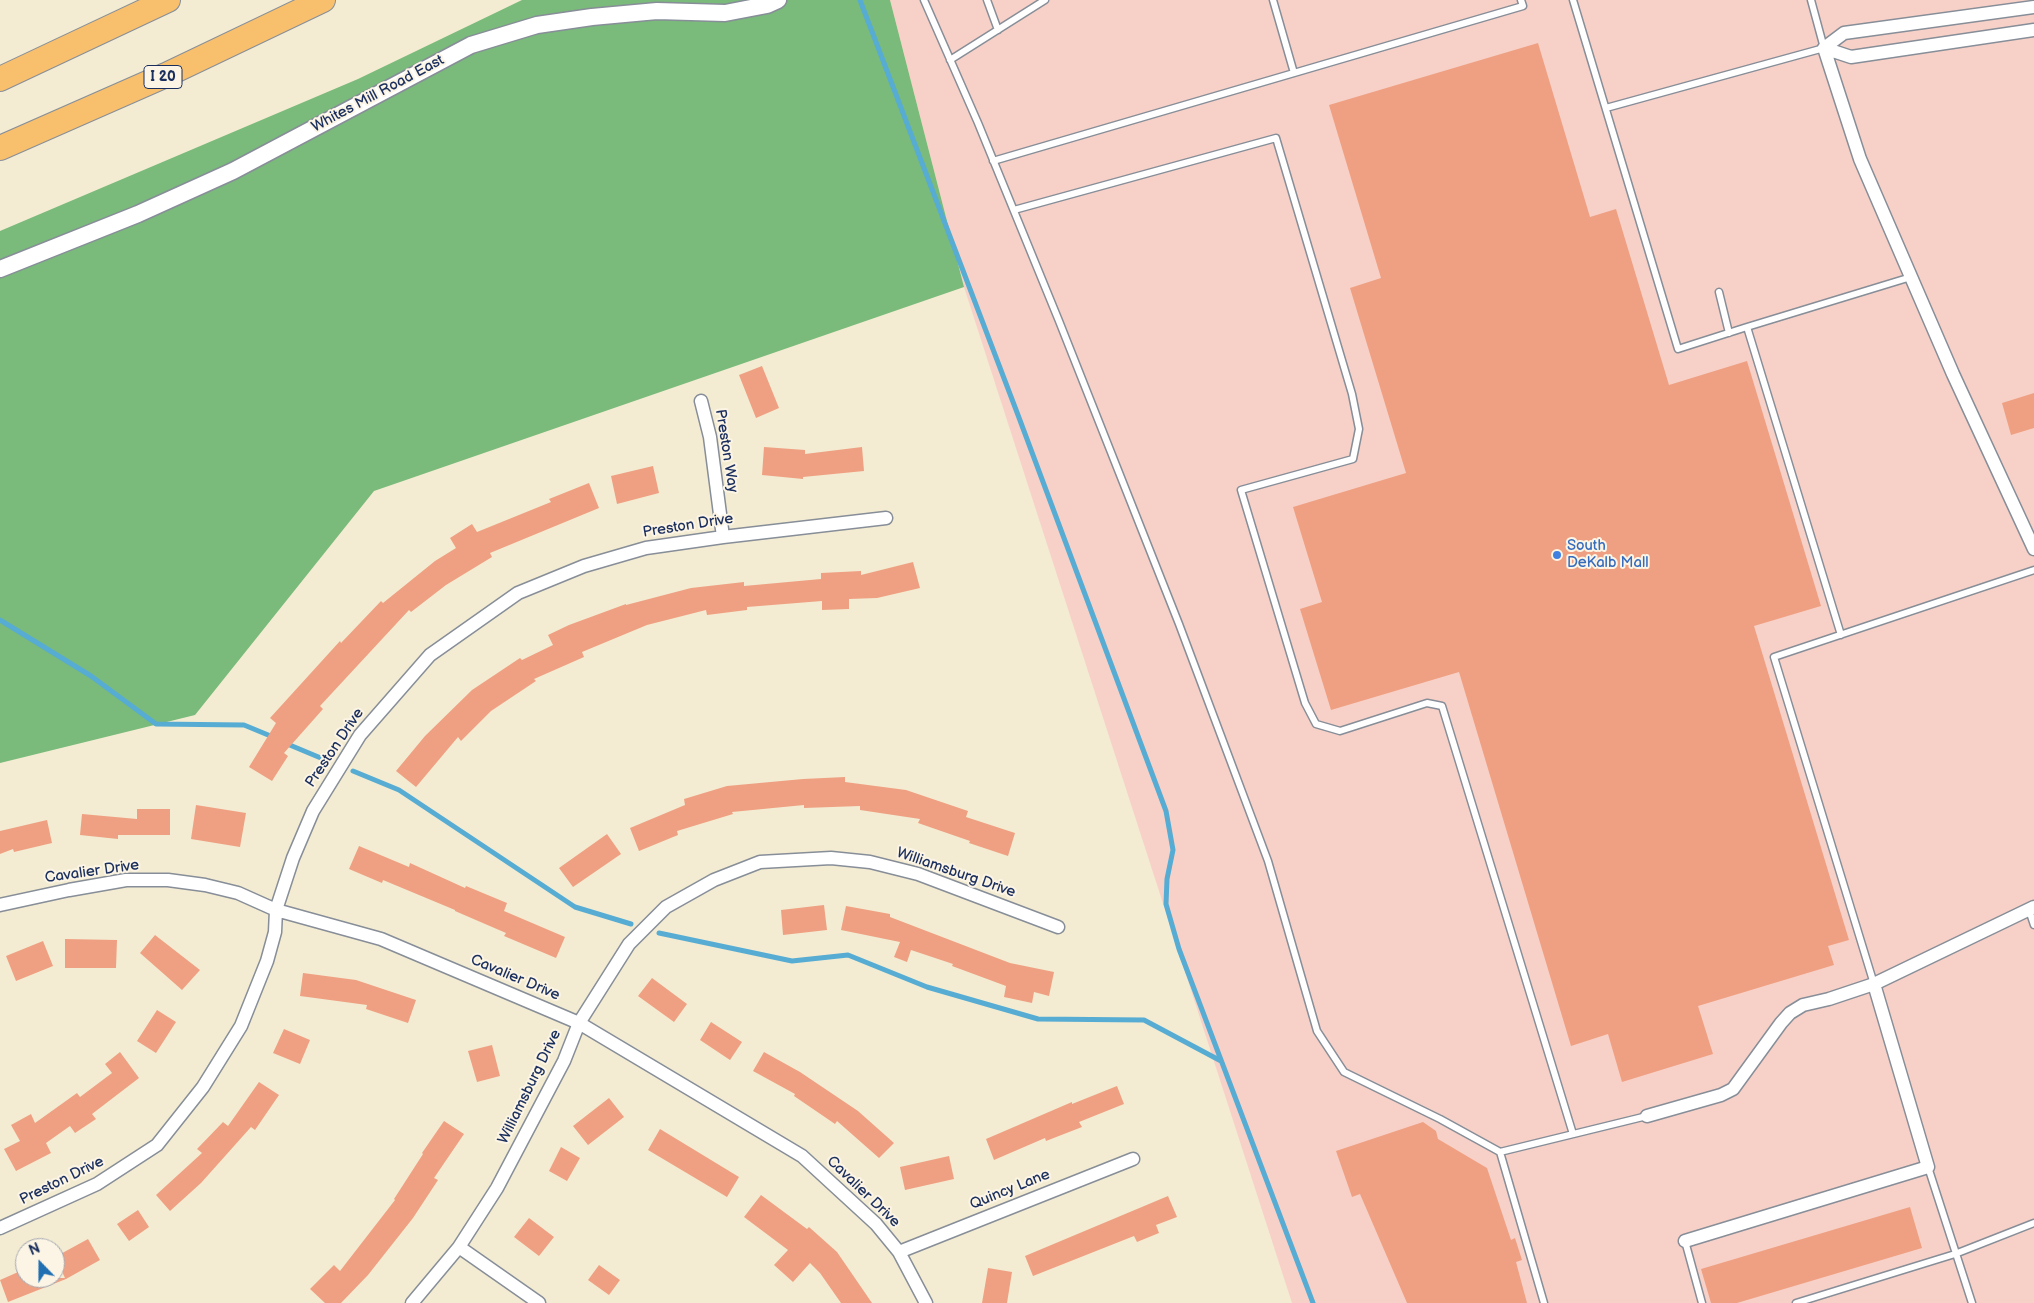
<!DOCTYPE html>
<html>
<head>
<meta charset="utf-8">
<style>
	body { margin:0 }
	#map { position:relative; width:2034px; height:1303px; overflow:hidden; background:#f3ecd2; font-family:"Balsamiq Sans",sans-serif }
	canvas { display:block }
	.north { position:absolute; left:15px; top:1238px; width:50px; height:50px; box-sizing:border-box; background:#fcf5e5; border:1px solid #a2a6af; border-radius:50%; rotate:338deg; font-size:14px; font-weight:700; line-height:20px; text-align:center; color:#1b2f5e }
	.north::after { content:''; display:block; margin:auto; width:18px; height:22px; background:#1f6fb2; clip-path:polygon(50% 0,100% 100%,50% 72%,0 100%) }
</style>
</head>
<body>
<div id="map">
<canvas width="2034" height="1303"></canvas>
<div class="north">N</div>
</div>
<script>
const ctx = document.querySelector('canvas').getContext('2d');
ctx.lineJoin = 'round';
function fillPath(path, color) { ctx.fillStyle = color; ctx.fill(path, 'evenodd'); }
function strokePath(path, color, width, dash) { ctx.strokeStyle = color; ctx.lineWidth = width; ctx.lineCap = dash ? 'butt' : 'round'; ctx.setLineDash(dash || []); ctx.stroke(path); }
function write(font, color, halo, rows, align = 'center') {
  ctx.font = font + ' "Balsamiq Sans",sans-serif'; ctx.lineWidth = 4; ctx.setLineDash([]); ctx.textBaseline = 'middle'; ctx.strokeStyle = halo; ctx.fillStyle = color; for (const [text, x, y, turn = 0] of rows) {
    ctx.save(); ctx.translate(x, y); ctx.rotate((+turn || 0) * Math.PI / 180); ctx.textAlign = isNaN(turn) ? turn : align; if (halo) ctx.strokeText(text, 0, 0); ctx.fillText(text, 0, 0); ctx.restore();
  }
}
fillPath(new Path2D(`
	M890,0H2034V1303H1292L964,287Z`), '#f7d1c8');
fillPath(new Path2D(`
	M522,0H890L964,287L374,491L195,715L0,763V231L358,79Z`), '#7aba7a');
strokePath(new Path2D(`
	M860,0L1018,415L1166,811L1173,850L1167,879L1166,904L1179,949L1313,1303
	M0,620L91,676L156,724L244,725L273,737
	M285,743L328,761
	M353,771L399,790L575,907L631,924
	M659,933L792,961L848,955L927,987L1038,1019L1144,1020L1221,1061`), '#57acd3', 5);
fillPath(new Path2D(`
	M1538,43L1590,217L1616,209L1669,385L1747,361L1821,606L1754,626L1849,940L1828,946L1834,965L1698,1006L1713,1054L1622,1082L1608,1034L1571,1046L1459,672L1331,710L1300,609L1322,602L1293,507L1406,473L1350,288L1381,278L1329,105Z
	M762,366L779,408L756,418L739,375Z
	M2034,393V428L2011,435L2002,403Z
	M764,447L805,450V454L862,447L864,471L803,477V479L762,475Z
	M653,466L659,493L617,504L611,476Z
	M589,483L599,508L490,553L492,557L446,585L411,612L409,610L320,706L323,709L284,753L288,756L272,781L249,767L276,723L270,718L340,641L341,643L381,601L383,603L435,561L456,548L450,538L472,524L477,532L551,502L549,499Z
	M913,562L920,588L877,598L849,599V609L822,610V601L747,607V610L707,615L706,610L647,625L582,652L584,657L534,679L536,681L491,711L461,741L458,737L416,787L396,771L425,736L472,690L520,658L522,660L553,645L548,635L569,625L626,604V605L691,588L744,582V586L821,579V573L861,571V575Z
	M845,777V782L906,790L968,811L966,817L1015,833L1008,856L969,843L970,841L918,823L920,819L860,810V806L804,808V805L732,812L733,814L677,831L678,835L639,851L630,828L685,805L684,799L727,786L803,779Z
	M196,805L246,813L240,847L191,839Z
	M137,809H170V835H118V839L80,835L82,814L137,819Z
	M47,820L52,843L14,852L13,849L0,854V831Z
	M607,834L621,854L573,887L559,868Z
	M359,846L409,867L410,863L465,888L466,886L507,903L504,911L565,937L556,958L504,936L506,933L455,911V910L383,880L382,883L349,869Z
	M824,905L827,930L783,935L781,910Z
	M846,906L890,914V917L1010,963L1054,972L1049,996L1034,992L1032,1003L1004,997L1006,986L952,966L953,964L911,950L907,962L894,957L900,942L841,930Z
	M155,935L200,970L182,990L140,953Z
	M65,939L117,940L116,968H65Z
	M43,941L53,966L16,981L6,956Z
	M303,973L356,980L416,1000L408,1023L366,1009L367,1005L300,996Z
	M652,978L687,1004L674,1022L638,996Z
	M157,1010L176,1022L156,1053L137,1041Z
	M711,1022L742,1042L730,1060L700,1040Z
	M284,1029L310,1040L300,1064L273,1053Z
	M492,1045L500,1076L477,1082L468,1051Z
	M120,1052L139,1078L92,1114L96,1119L75,1133L70,1126L46,1143L51,1153L16,1171L4,1149L20,1141L11,1125L31,1114L35,1123L77,1093L80,1097L112,1073L105,1064Z
	M764,1052L800,1072L858,1111L894,1143L879,1158L837,1121L835,1124L794,1096L795,1094L753,1071Z
	M259,1082L279,1095L255,1130L251,1127L201,1183L170,1211L156,1195L202,1153L197,1149L223,1122L228,1126Z
	M1117,1086L1124,1104L1079,1122L1082,1127L1046,1141L1045,1138L994,1160L986,1139L1072,1102V1104Z
	M609,1098L624,1117L588,1145L573,1126Z
	M444,1121L464,1134L434,1178L438,1180L413,1218L368,1275L341,1303H325L310,1289L334,1265L340,1271L395,1200L394,1199L423,1154L422,1153Z
	M1423,1122L1436,1131L1438,1139L1487,1168L1511,1240L1515,1238L1522,1260L1516,1262L1527,1303H1407L1360,1194L1352,1197L1336,1151Z
	M660,1129L739,1177L727,1197L648,1150Z
	M561,1147L580,1158L567,1181L549,1171Z
	M949,1156L954,1179L905,1190L900,1167Z
	M761,1195L807,1229L809,1227L837,1252L872,1303H841L820,1273L810,1263L793,1282L774,1265L788,1250L744,1217Z
	M1168,1196L1177,1217L1156,1225L1159,1233L1137,1242L1134,1236L1033,1276L1025,1256Z
	M1910,1207L1922,1248L1737,1303H1711L1701,1269Z
	M138,1210L149,1227L129,1241L117,1224Z
	M529,1218L554,1237L539,1256L514,1237Z
	M88,1239L100,1260L66,1279L8,1302L0,1280L25,1269V1278H65L55,1257Z
	M599,1265L620,1280L609,1295L588,1280Z
	M988,1268L1012,1272L1007,1303H982Z`), '#efa082');
const service = new Path2D(`
	M924,0L978,123L1059,321L1179,624L1268,861L1317,1031L1344,1072L1440,1119L1500,1152L1647,1116
	M987,0L998,30
	M1273,0L1294,73L1523,6L1521,0
	M1573,0L1678,349L1747,327
	M950,60L1045,0
	M1606,108L1824,48L1811,0
	M993,161L1294,73
	M1014,210L1276,138L1352,394L1359,429L1353,459L1241,490L1305,703L1316,724L1340,731L1427,703L1442,706L1573,1134
	M1719,292L1729,333
	M1841,635L1747,327L1911,277
	M2029,910L2034,925
	M1874,984L1774,657L2034,570
	M1500,1152L1544,1303
	M1928,1167L1972,1303
	M1685,1241L1702,1303
	M1796,1303L1955,1254L2034,1223`);
const minor = new Path2D(`
	M1824,48L1860,159L1953,374L2034,549
	M1824,48L1844,33L2034,7
	M1824,48L1851,57L2034,30
	M701,401L710,437L723,537
	M0,905L69,890L126,880H168L205,885L238,893L276,910L381,939L579,1023L802,1156L876,1224L899,1252L926,1303
	M1647,1116L1721,1095L1733,1089L1781,1023L1790,1013L1803,1005L1829,999L1874,984L2034,907
	M0,1228L97,1184L157,1145L203,1087L241,1026L267,961L275,932L276,910L293,858L313,811L360,735L430,655L518,593L584,566L646,548L723,537L886,518
	M1685,1241L1928,1167L1874,984
	M459,1247L539,1303
	M899,1252L1133,1159
	M412,1303L459,1247L497,1188L564,1061L579,1023L629,944L666,907L714,880L760,862L831,858L870,862L918,874L1058,927`);
const tertiary = new Path2D(`
	M0,269L138,214L233,171L471,45L537,25L592,17L657,11L725,13L767,5L778,0`);
const motorway = new Path2D(`
	M0,79L168,0
	M0,148L166,75L323,0`);
strokePath(service, '#878e98', 9);
strokePath(minor, '#878e98', 15);
strokePath(tertiary, '#878e98', 19);
strokePath(motorway, '#878e98', 26);
strokePath(service, '#fff', 6);
strokePath(minor, '#fff', 12);
strokePath(tertiary, '#fff', 16);
strokePath(motorway, '#f8bf6c', 24);
for (const [x, y, r, color] of [
	[1557,555,5,"#3f7fe0"]
]) { const dot = new Path2D(); dot.arc(x, y, r, 0, 2 * Math.PI); ctx.fillStyle = color; ctx.fill(dot); strokePath(dot, '#fcf5e5', 2); }
for (const [x, y, w] of [
	[163,77,38]
]) { const box = new Path2D(); box.roundRect(x - w / 2, y - 11.5, w, 23, 4); ctx.fillStyle = '#fcf5e5'; ctx.fill(box); strokePath(box, '#1b2f5e', 1); }
write('bold 14px', '#1b2f5e', null, [
	["I 20",163,77]
]);
write('15px', '#1b2f5e', '#fcf5e5', [
	["Whites Mill Road East",378,94,-28],
	["Preston Way",726,451,81],
	["Preston Drive",688,526,-9],
	["Preston Drive",335,748,-56],
	["Cavalier Drive",92,872,-8],
	["Williamsburg Drive",956,873,19],
	["Cavalier Drive",515,978,23],
	["Williamsburg Drive",530,1087,-64],
	["Preston Drive",62,1181,-26],
	["Quincy Lane",1010,1190,-22],
	["Cavalier Drive",863,1192,44]
]);
write('15px', '#366cbe', '#fcf5e5', [
	["South",1567,546],
	["DeKalb Mall",1567,563]
], 'left');
</script>
</body>
</html>
